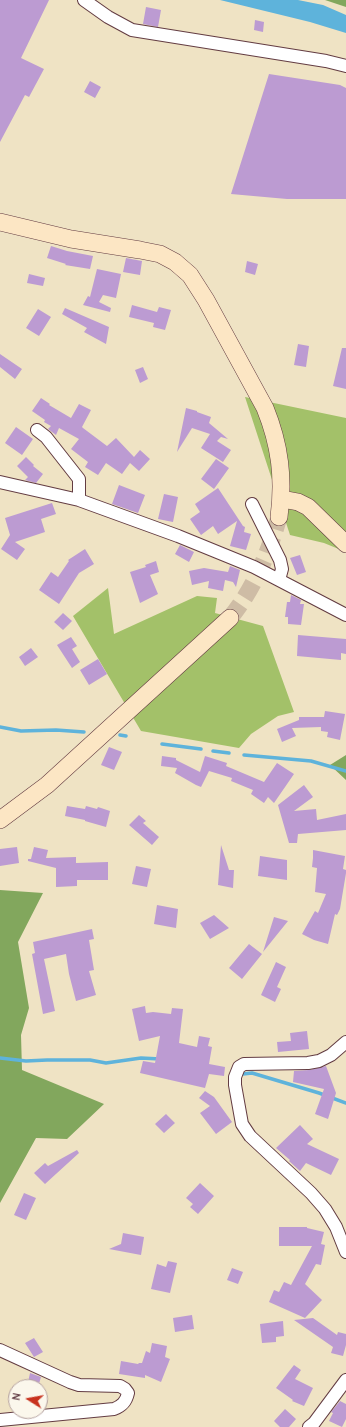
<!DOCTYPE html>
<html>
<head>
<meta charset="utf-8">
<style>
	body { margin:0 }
	#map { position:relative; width:346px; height:1427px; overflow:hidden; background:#efe3c4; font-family:"Comic Neue",sans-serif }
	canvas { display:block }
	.north { position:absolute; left:8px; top:1379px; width:40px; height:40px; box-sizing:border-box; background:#fbf7ec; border:1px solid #b4a19f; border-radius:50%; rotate:281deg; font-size:11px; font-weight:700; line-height:16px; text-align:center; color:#4a1f2b }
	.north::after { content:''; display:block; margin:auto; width:14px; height:18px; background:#c8321e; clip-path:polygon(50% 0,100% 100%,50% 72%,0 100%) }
</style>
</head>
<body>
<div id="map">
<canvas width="346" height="1427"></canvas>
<div class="north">N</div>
</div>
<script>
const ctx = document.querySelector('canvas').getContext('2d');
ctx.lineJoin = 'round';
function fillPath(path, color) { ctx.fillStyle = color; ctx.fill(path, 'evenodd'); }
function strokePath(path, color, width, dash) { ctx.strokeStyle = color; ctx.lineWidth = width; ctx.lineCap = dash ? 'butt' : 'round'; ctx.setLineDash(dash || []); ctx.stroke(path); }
fillPath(new Path2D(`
	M245,397L346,418V552L324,543L290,535Z
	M108,588L114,634L197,596L217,598L215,613L263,626L294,712L278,716L251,734L239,748L141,731L73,616Z`), '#a3c169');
fillPath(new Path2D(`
	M325,0H346V7Z
	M346,755V780L330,765Z
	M0,890L43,893L18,942L29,1008L21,1035L22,1070L104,1104L67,1139L36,1138L0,1203Z`), '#82a75d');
fillPath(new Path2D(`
	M220,0H298L323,5L346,15V33L310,22Z`), '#5eb3db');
strokePath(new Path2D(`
	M0,727L21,731L56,730L84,732
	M120,735L126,736
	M162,744L201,749
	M213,751L229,753
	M244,755L311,761L346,771
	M0,1058L26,1061L47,1060H90L106,1063L141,1058L160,1059
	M243,1074L252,1073L319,1093L346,1103`), '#5eb3db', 3.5);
fillPath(new Path2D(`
	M0,0H49L21,58L44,69L29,97L25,95L0,142Z
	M146,7L161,10L158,27L143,24Z
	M255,20L264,22L263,32L254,30Z
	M269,74L340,85L346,88V199H287L231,194Z
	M90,81L101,87L95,98L84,92Z
	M51,246L67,251L93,256L90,269L65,265L66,264L47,258Z
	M126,258L142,261L140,275L123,272Z
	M247,261L258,264L255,275L245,272Z
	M97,269L121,274L116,298L103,295L99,302L111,308L110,312L83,305L88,296L90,297Z
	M29,274L45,278L43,286L27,283Z
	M132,305L157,312L159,307L171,310L165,330L153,327L154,323L129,317Z
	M65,308L109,327L106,344L84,332L87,328L62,314Z
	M38,309L51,317L39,336L26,328Z
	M298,344L309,346L306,367L294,365Z
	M342,348H346V389L333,386Z
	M0,354L22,369L15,379L0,367Z
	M143,367L148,379L140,383L135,370Z
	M41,398L50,404L49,405L71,418L79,404L91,410L82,427L83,428L107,446L116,438L134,457L140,450L150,459L139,471L130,463L122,474L106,463L98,475L85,467L88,462L71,449L79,439L59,428L56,435L48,429L51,426L44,422L45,420L32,411Z
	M186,408L197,411V412L211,417L209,423L228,439L221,437L217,441L231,450L223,462L201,448L210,434L192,428L177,452Z
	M16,427L33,439L22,455L5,443Z
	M26,457L34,465L33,466L43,474L36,483L25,480L28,477L17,466Z
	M216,459L229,468L214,489L201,479Z
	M119,485L145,495L138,513L112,504Z
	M218,488L243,526L245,527L244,532L251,534L246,550L230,546L237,521L218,534L213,526L201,535L190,519L200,512L195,504Z
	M164,494L178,497L173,522L158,519Z
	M52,503L56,514L41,519L45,532L15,542L25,549L17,560L1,549L10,535L5,518Z
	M180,545L194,552L189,562L175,554Z
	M85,549L94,564L79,573L59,604L39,590L51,572L58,577L69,561L68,560Z
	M300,555L306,572L297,575L290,558Z
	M156,561L159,572L150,575L158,594L140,603L130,572L146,567L145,565Z
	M230,566L240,570L236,587L233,582L225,580L223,591L208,588L209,581L192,585L189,571L204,568L228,572Z
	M291,595L301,600L300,604H304L301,625L288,624V617H285L287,602H290Z
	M63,613L72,621L63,630L54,622Z
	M298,635L346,639V654L341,653V660L297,656Z
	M71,637L77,646L72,649L80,662L72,668L57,645Z
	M31,648L38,657L25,666L19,657Z
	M98,659L107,674L89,685L80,670Z
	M325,711L345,714L340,740L327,737L328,732L321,731V727L292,728L296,736L282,742L277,729L299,720V717H324Z
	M109,747L122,752L114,770L101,765Z
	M162,756L176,758V760L200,772L205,756L227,763L226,766L264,782L277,763L294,774L274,803L268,797L264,803L251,794L253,790L231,781L232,778L209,771L201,787L196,785L175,773L177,768L161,766Z
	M304,785L313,797L294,811L316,809L317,820L346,814V830L298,834L297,843H289L278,805Z
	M67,806L85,809L86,806L97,809L98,807L110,811L106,827L85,821V820L65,816Z
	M139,815L146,821L143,823L159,837L152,845L129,825Z
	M221,845L229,870H234L233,888L218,885Z
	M17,847L19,863L0,866V849Z
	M34,847L48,850L46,858L76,857V863L108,862V880H77V886L56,887V868L28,861V859H31Z
	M313,850L345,856L343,869L346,870V873L340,909L337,915L335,914L328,944L314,940L302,934L315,911L318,913L326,894L315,892L317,868L312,867L313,858Z
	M260,856L287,860V880L258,876Z
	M136,866L151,869L147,887L132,884Z
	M157,905L178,909L176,928L154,924Z
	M214,915L229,928L210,939L200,923Z
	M274,917L288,921L263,952Z
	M92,929L94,939L89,940L94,970L89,971L96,995L76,1001L69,974L66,954L44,959L55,1011L43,1014L32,954L35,953L33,942Z
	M249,944L262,954L242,979L229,968Z
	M276,962L286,967L277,987L281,989L275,1002L261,995Z
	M145,1006L146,1013L153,1012L171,1014L172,1008L183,1009L179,1043L197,1047L199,1036L210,1038L208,1046L212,1047L209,1064L225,1067L224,1076L209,1074L205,1088L140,1073L143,1061L155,1063L160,1036L139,1041L132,1009Z
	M307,1031L309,1049L278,1052L277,1042L291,1041L290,1033Z
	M326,1066L336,1093L328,1119L315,1114L324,1089L293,1082L294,1071L309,1070Z
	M205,1091L214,1097L232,1122L216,1134L200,1113L210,1106L199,1098Z
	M166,1114L175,1123L164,1133L155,1124Z
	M300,1125L313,1139L307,1144L339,1159L331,1175L306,1163L300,1171L289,1161L290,1160L276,1148Z
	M77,1150L79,1153L45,1184L34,1173L45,1163L48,1166Z
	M200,1183L214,1196L198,1214L190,1207L193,1204L186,1198Z
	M24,1193L36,1198L26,1220L14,1215Z
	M279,1227H307V1228L324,1232L321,1244L325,1245L321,1265L316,1264L305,1284L322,1300L305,1318L269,1302L274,1290L279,1292L284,1282L291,1285L312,1246H279Z
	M123,1233L144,1237L141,1255L109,1249L121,1244Z
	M168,1261L177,1263L170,1293L151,1289L157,1264L166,1267Z
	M232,1268L243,1272L238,1284L227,1280Z
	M192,1315L194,1329L175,1332L173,1318Z
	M313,1318L337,1335L338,1332L346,1334V1345L343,1356L331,1353L333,1347L294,1320Z
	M283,1321L284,1336L276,1337V1342L262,1343L260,1324Z
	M34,1338L43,1352L34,1357L25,1343Z
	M152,1343L167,1346L165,1357L170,1359L161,1382L145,1375V1378L119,1374L121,1361L138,1364L139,1363H142L146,1351L150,1353Z
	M294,1365L301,1370L295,1379L313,1388L304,1406L292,1401L293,1400L276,1388Z
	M30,1373L41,1377L38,1387H27Z
	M340,1401L346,1404V1419L342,1427L329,1421L333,1413L331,1412Z
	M285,1409L296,1419L289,1427H280L274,1421Z`), '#bc9bd2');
strokePath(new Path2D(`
	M230,618C254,589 269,552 279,517`), '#cebca5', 17, [17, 8]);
const minor = new Path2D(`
	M84,0L108,17L132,30L326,61L346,66
	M37,430L46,437L79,479V500
	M0,482L79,500L178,536L254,567L346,615
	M252,504L280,560L282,569L279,580
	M346,1042L331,1055L319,1061L308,1063L244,1064L239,1067L235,1077V1085L242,1124L250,1136L311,1193L325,1209L336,1227L346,1252
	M0,1350L70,1382L79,1385L120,1386L125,1389L128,1393C126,1402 122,1406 114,1409L0,1420
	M309,1427L314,1423L346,1380`);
const secondary = new Path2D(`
	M0,222L71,239L140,250L160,254L175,262L190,275L206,300L265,408C280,445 284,478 279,517
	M282,499L298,502L308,507L346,544
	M0,820L47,785L230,618`);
strokePath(minor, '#633c42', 14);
strokePath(secondary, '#633c42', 18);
strokePath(minor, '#fff', 12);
strokePath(secondary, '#fce6c4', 17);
</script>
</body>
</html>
